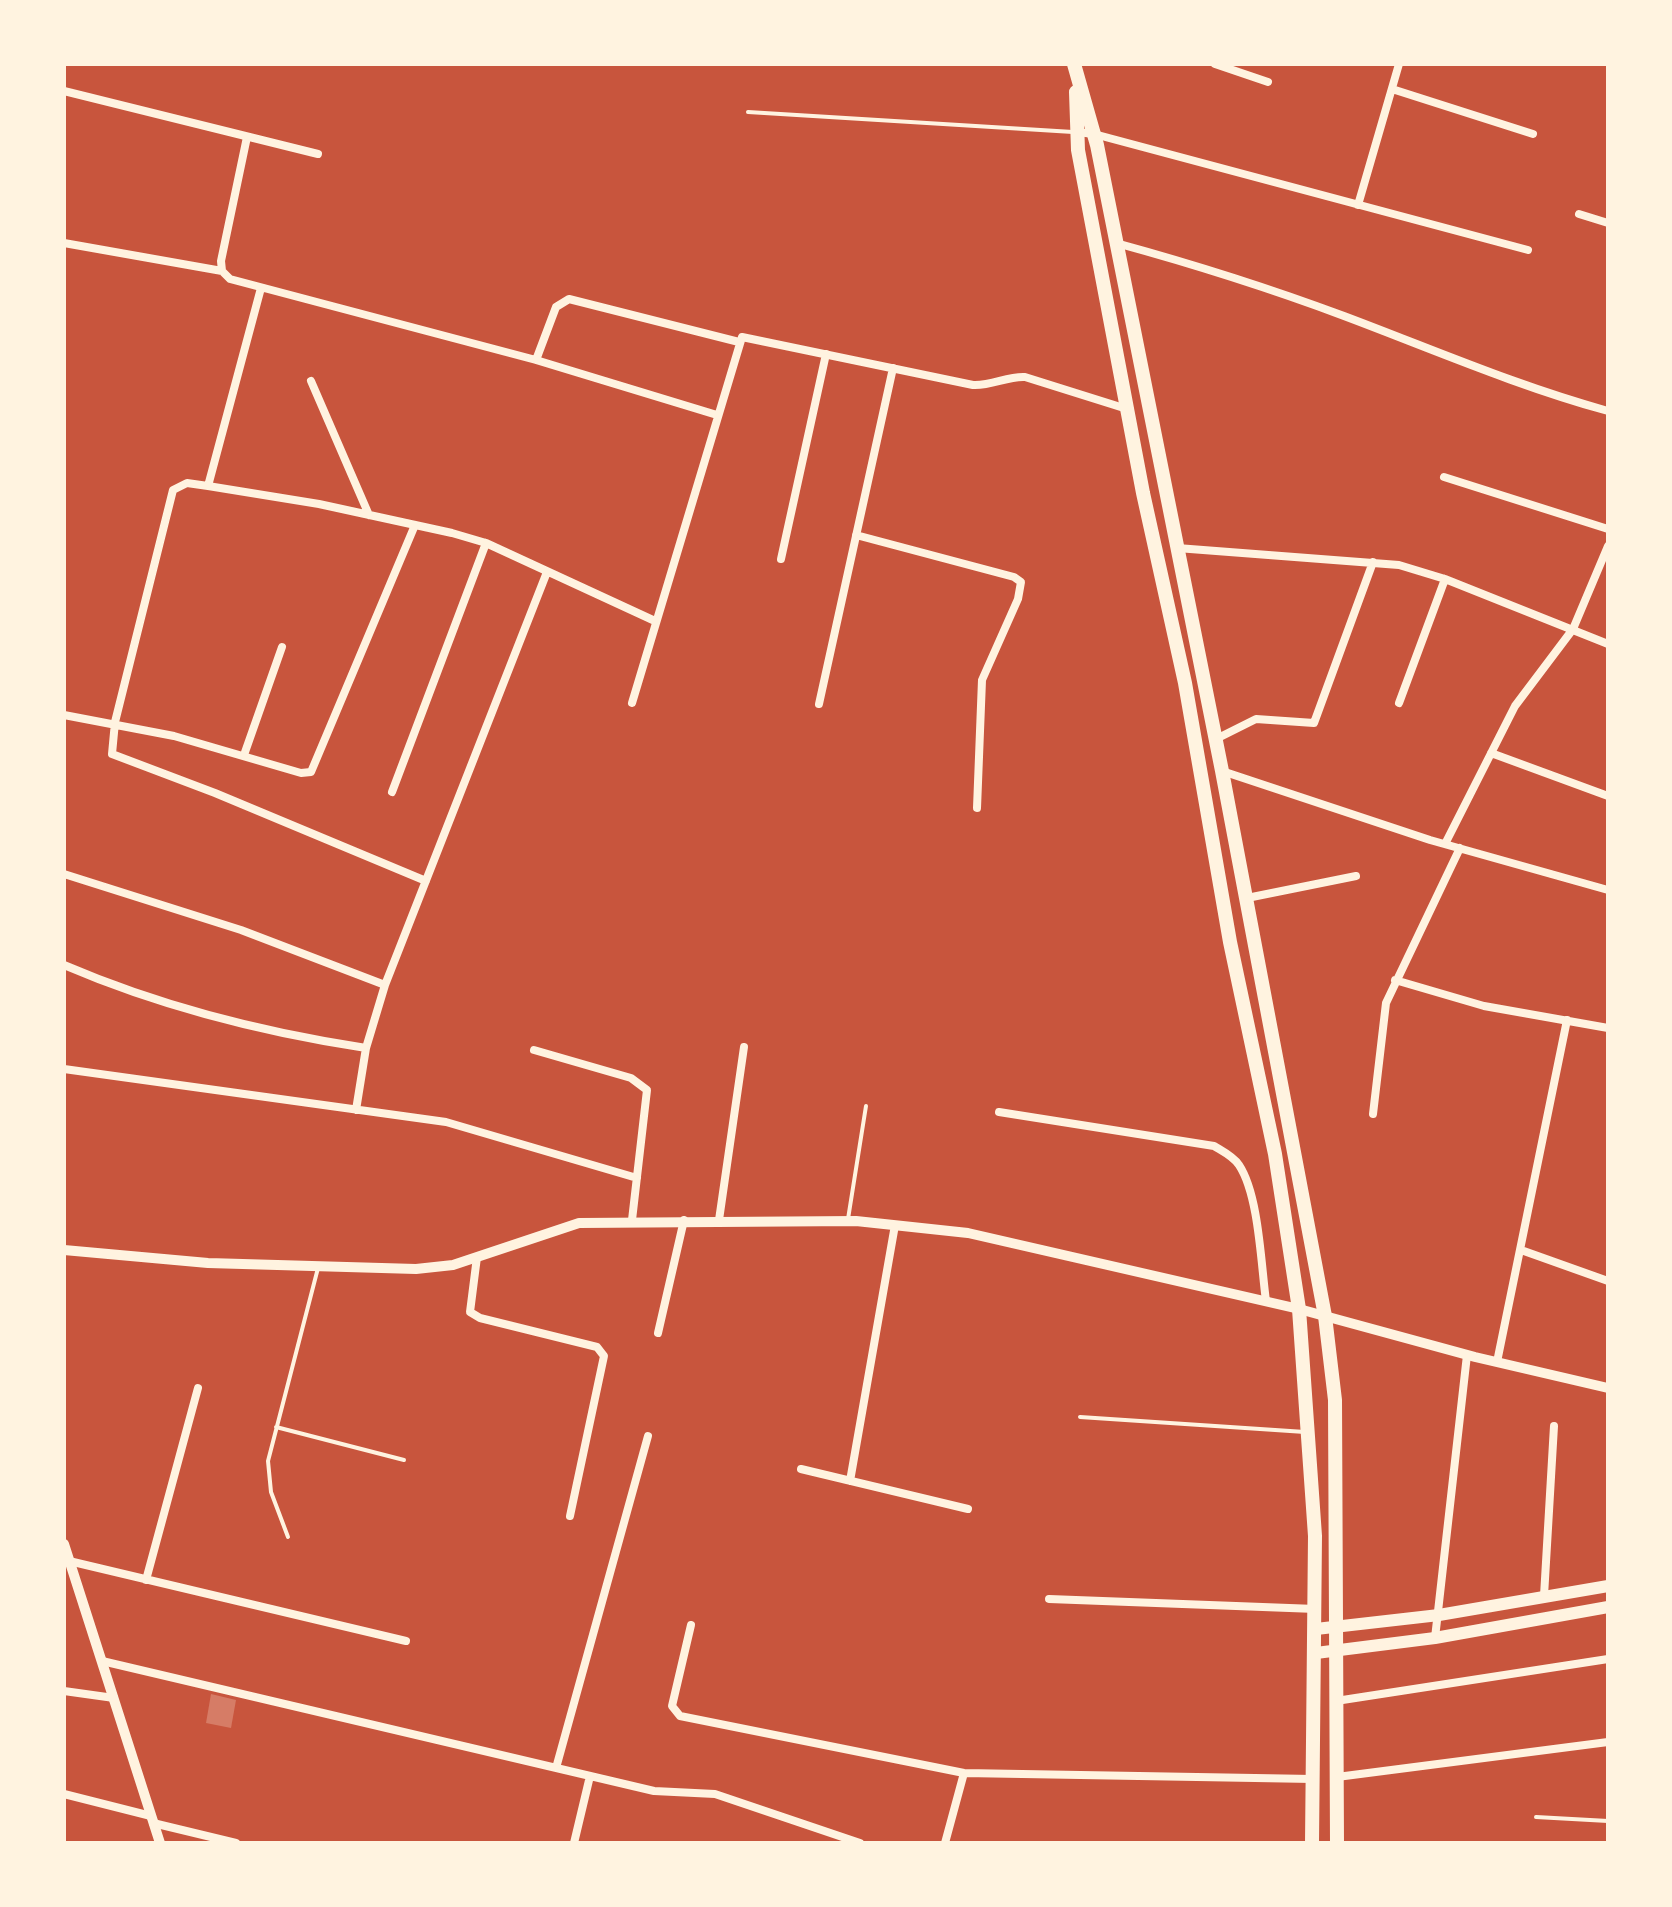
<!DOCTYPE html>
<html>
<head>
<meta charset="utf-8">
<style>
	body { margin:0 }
	#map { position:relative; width:1672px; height:1907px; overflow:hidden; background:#c8553d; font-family:Jost,sans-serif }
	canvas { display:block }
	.frame { position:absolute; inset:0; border:66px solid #fff3e0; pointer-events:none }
</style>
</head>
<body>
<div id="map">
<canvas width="1672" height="1907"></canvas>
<div class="frame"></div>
</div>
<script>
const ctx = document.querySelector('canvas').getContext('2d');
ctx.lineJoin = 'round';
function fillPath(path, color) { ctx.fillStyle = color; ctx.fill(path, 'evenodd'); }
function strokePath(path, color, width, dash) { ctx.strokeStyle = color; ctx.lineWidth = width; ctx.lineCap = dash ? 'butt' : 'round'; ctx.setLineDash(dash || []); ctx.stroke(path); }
fillPath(new Path2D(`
	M211,1694L236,1700L231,1728L206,1723Z`), '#d67c66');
strokePath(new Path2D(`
	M748,112L1073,132
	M848,1219L866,1106
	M1080,1417L1305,1432
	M276,1427L404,1460
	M288,1537L271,1492L268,1461L318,1268
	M1536,1817L1608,1821`), '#fff3e0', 4);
strokePath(new Path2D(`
	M1215,64L1268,82
	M1392,89L1533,134
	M64,91L318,154
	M1077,132L1094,134L1528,250
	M247,137L221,261L222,271L230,279L536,360L717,415
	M1358,205L1399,64
	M1579,214L1608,223
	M64,243L222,271
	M1116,243C1193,264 1269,288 1344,316C1432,349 1517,386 1608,411
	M536,360L556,307L569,299L739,342
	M311,381L369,515
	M1444,477L1608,529
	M208,486L261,288
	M856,535L1014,577L1021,582L1018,599L982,680L977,808
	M1177,548L1399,565L1445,579L1608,644
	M781,559L826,354
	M632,703L742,337L973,385C992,386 1007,376 1025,377L1127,409
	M1399,703L1445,579
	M819,704L893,368
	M64,715L174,736L301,773L311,772L415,525
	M1216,739L1256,719L1314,723L1373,562
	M1491,753L1608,796
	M244,755L282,647
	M1222,771L1430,840L1608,890
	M392,792L486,543
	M1445,844L1515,706L1573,629L1608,546
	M64,874L241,930L385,985
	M426,881L215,793L112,754L115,722L173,490L187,483L208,486L319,504L452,533L486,543L655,621
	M1247,898L1356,876
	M64,965C162,1007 261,1032 366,1048
	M1395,980L1484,1006L1608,1028
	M534,1050L631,1078L647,1090L632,1220
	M64,1069L446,1122L637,1178
	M356,1110L366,1048L385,985L547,572
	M999,1112L1214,1146C1222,1151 1233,1156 1239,1165C1259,1195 1261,1265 1266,1301
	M1373,1114L1386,1003L1460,848
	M719,1220L744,1047
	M1521,1250L1608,1281
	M477,1257L470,1312L480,1318L597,1347L604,1356L570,1516
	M658,1333L684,1220
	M1497,1362L1567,1020
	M801,1469L968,1509
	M850,1481L895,1225
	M69,1561L406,1641
	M146,1580L198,1388
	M1544,1596L1554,1426
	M1049,1599L1316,1609
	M691,1625L672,1706L680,1716L964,1773L1313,1779
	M1435,1638L1467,1355
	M102,1661L654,1791L715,1794L860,1843
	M64,1691L114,1698
	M1336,1701L1608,1659
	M556,1768L648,1436
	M1337,1777L1608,1742
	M64,1794L151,1816
	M153,1823L236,1843
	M574,1843L590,1776
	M945,1843L964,1773`), '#fff3e0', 8);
strokePath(new Path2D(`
	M64,1250L208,1263L416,1269L453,1265L579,1223L856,1221L968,1233L1299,1309L1475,1357L1608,1388
	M64,1544L160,1843`), '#fff3e0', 10);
strokePath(new Path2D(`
	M1316,1629L1439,1615L1608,1586
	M1316,1653L1435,1638L1608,1607`), '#fff3e0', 12);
strokePath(new Path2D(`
	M1074,64L1097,145L1222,771L1325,1316L1335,1400L1337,1843
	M1076,92L1078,150L1143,493L1185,683L1230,942L1275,1154L1299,1309L1315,1536L1312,1843`), '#fff3e0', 14);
</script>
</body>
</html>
